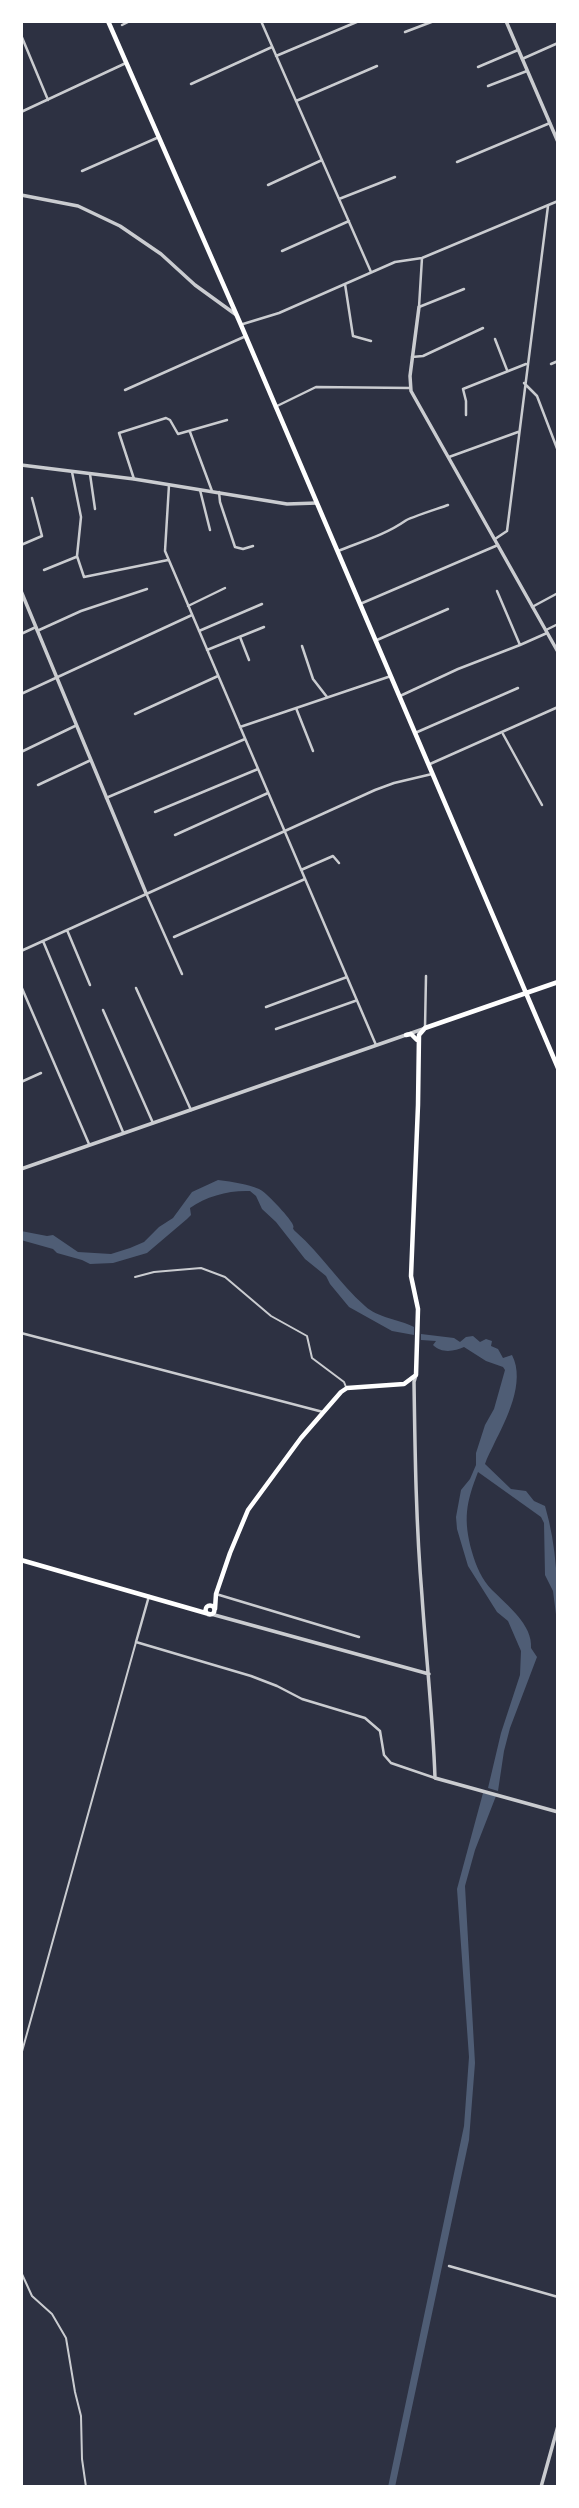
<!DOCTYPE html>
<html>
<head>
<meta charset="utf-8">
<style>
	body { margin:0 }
	#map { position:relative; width:579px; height:2508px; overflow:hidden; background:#2d3142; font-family:"Alegreya Sans",sans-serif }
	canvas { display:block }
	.frame { position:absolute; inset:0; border:23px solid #fff; pointer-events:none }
</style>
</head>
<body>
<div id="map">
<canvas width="579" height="2508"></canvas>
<div class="frame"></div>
</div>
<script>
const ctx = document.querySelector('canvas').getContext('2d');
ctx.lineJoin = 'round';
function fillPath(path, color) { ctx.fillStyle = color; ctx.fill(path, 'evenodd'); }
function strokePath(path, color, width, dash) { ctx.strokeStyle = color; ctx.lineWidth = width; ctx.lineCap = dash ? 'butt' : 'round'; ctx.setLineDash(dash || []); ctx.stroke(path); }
fillPath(new Path2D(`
	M218,1180C234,1182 247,1184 259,1189C265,1191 289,1217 292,1223C296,1230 290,1226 296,1232C322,1255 339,1283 365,1306C378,1318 398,1319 414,1327V1335L392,1331L349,1307L330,1284L326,1276L305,1259L276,1222L262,1209L256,1196L250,1191C230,1190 206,1196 190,1208L191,1215L187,1219L147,1253L113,1263L90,1264L82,1260L57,1253L53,1249L21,1240V1231L47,1236L53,1235L78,1252L111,1254L130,1248L144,1242L159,1227L173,1218L192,1192Z
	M421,1334L454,1338L460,1342L466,1337L473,1336L480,1342L486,1339L492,1341L491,1346L498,1349L503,1358L512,1355C526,1382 506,1420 494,1444C491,1451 487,1457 485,1464L511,1489L526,1491L534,1501L545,1506C557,1546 558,1589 558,1630L553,1591L545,1575L544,1523L541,1517L478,1472C466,1503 463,1519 472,1552C476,1566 482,1580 492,1590C507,1605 533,1625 531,1648L537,1657L510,1728L504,1751L498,1791L488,1788L501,1733L520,1675L521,1651L508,1621L497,1612L468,1566L457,1529L456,1517L461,1490L470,1479L476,1465V1453L485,1425L494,1409L505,1370L503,1367L486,1361L464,1347C455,1351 442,1354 433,1345L436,1341L421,1340Z
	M483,1793L496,1796L475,1850L465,1886L475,2063L469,2140L395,2487H388L464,2126L469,2057L457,1889Z`), '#4f5d75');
strokePath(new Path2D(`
	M135,1277L154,1272L201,1268L225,1277L271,1316L307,1336L312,1358L344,1382L346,1387
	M21,2055L136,1642
	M21,2272L32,2296L52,2314L66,2338L75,2392L81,2416L82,2459L86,2487`), '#caccd0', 2);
strokePath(new Path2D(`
	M261,21L371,272
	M122,25L130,21
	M405,32L434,21
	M21,35L48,100
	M276,56L359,21
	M522,59L558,43
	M478,67L518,50
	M191,84L272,47
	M488,86L527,71
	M296,101L377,66
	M21,112L126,63
	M457,162L550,123
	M82,171L159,137
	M268,185L322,160
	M339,199L395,177
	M282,251L349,221
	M422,258L419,307L464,289
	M345,284L353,336L371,341
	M243,324L279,313L395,262L422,258L558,201
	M495,339L507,370
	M412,357L423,356L483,328
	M551,364L558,361
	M524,383L537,396L558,451
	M125,390L246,336
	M275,407L316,387L410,388
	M466,415V401L463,389L526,364
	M190,432L212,491
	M449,457L518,432
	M72,472L81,517L77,556L84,577L168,560
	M90,474L95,509
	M134,479L119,433L166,418L170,420L178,434L227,420
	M169,485L165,551L376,1045
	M200,490L210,530
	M219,492L220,502L235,547L243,549L253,546
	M495,539L507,531L548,206
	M21,545L42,536L32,498
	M338,551C360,542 385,535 405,521C408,518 440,508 448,505
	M44,570L76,557
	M360,604L498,545
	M188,606L225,588
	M532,607L558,593
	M546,630L558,624
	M37,631L81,611L147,589
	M199,631L262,604
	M21,634L36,627
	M240,637L249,660
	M377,640L448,609
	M520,645L547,633
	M302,646L313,679L327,697
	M207,650L264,627
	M21,694L192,615
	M400,696L458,669L520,645L497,591
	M296,708L313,751
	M135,714L218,676
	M240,727L391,676
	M415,733L518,688
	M503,734L542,805
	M21,752L75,726
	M430,764L558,707
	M38,785L91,760
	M106,798L245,739
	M155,812L258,769
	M175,835L268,793
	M301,870L333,856L339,863
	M146,893L182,974
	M67,930L90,985
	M174,937L305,879
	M43,941L123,1132
	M21,951L375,790L394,783L432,774
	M21,986L89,1144
	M136,988L191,1110
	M266,1007L347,977
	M103,1010L153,1123
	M425,1028L426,976
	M276,1029L355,1001
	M21,1082L41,1073
	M21,1333L323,1412
	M216,1594L359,1637
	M149,1596L136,1642L251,1676L277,1686L302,1699L365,1718L380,1731L384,1755L391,1763L435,1778
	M449,2266L558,2297`), '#caccd0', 2.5);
strokePath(new Path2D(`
	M506,21L558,142
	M21,195L78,206L120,226L161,254L195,285L235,314
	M419,307L410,376L411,391L558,652
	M21,465L134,479L287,504L317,503
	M21,591L146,893
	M21,1169L423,1029
	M416,1375L414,1382C415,1453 416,1525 422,1596C426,1657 433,1717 435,1778L558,1812
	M211,1614L429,1674
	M541,2487L558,2426`), '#caccd0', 3.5);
strokePath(new Path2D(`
	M108,21L241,325L558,1068
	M406,1035L411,1034L417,1040
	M21,1560L209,1614
	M205.5 1610a4.5 4.5 0 1 1 9 0a4.5 4.5 0 1 1-9 0Z
	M215,1609L216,1594L230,1553L248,1510L301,1438L341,1392L347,1388L404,1384L416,1375L418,1309L411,1276L418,1105L419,1035L425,1028L558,982`), '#fff', 4.5);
</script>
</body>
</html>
